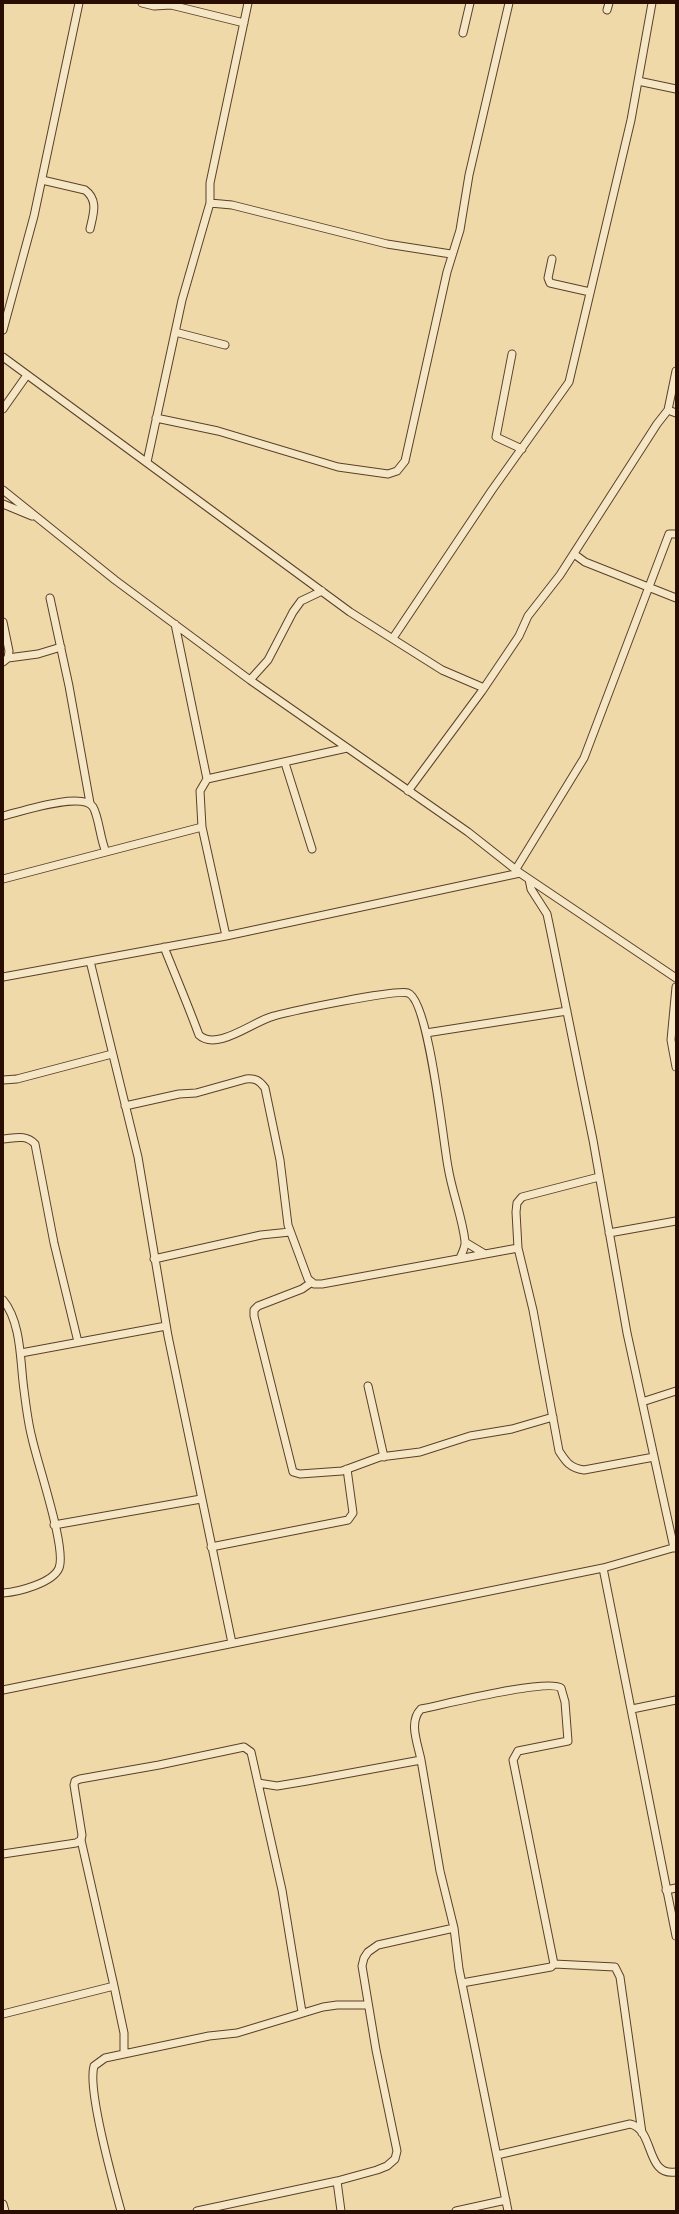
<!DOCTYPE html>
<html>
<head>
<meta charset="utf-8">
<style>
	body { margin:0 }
	#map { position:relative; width:679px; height:2214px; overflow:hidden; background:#f0d9a8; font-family:"IM FELL Double Pica",serif }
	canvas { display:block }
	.frame { position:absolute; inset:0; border:4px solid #290d00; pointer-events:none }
</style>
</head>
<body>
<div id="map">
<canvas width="679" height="2214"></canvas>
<div class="frame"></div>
</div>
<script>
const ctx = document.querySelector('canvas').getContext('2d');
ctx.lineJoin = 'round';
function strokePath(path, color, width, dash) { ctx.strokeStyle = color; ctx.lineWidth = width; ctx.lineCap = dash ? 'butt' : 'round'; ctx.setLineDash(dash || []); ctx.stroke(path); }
const minor = new Path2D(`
	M142,3L154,6L171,5L244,23
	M607,10L609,3
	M463,33L470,3
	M638,81L676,89
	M42,180L85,190C99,200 93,215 90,229
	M210,203L232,205L387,244L451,254
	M552,259L548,278L550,283L590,292
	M3,330L34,216L79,3
	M175,332L225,345
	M512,354L496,437L522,449
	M3,357L350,612L442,670L484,688
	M3,409L27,375
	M668,410L676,371
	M156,418L218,431L338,467L388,474L397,471L405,461L447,272L460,230L469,175L509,3
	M147,462L182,300L210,203V183L248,3
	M3,490L115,580L250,680L468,832L520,873L676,978
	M3,504L32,516
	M574,554L585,562L676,598
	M50,598L69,686L90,803
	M3,622L9,651L8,658L3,662
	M175,624L207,779
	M393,638L492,490L569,382L631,120L652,3
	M8,658L38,654L61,647
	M250,680L268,660L293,612L301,601L322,591
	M285,763L312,849
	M408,791L482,691L519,636L528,616L560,575L657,424L668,410L676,413
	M3,816C20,812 82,791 93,807C99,817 100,839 106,852L202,827
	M516,869L584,758L669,534H676
	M3,879L106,852
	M529,879L531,889L547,914L551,933L593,1140L627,1333L674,1548
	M226,936L202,827L200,791L207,779L347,748
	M164,947C176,977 188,1005 199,1035C217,1052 255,1020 274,1016C292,1011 396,989 408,993C429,1000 443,1141 448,1167C452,1192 462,1216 465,1241C466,1246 462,1253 460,1258
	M90,961L138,1157L168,1336L232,1643
	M3,977L226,936L520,873
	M676,987L671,1040L676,1067
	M426,1033L567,1011
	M3,1080L17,1079L112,1054
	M125,1106L179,1094L196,1093L246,1079C255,1078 259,1080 265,1088L280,1160L288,1225L308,1279L314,1284H322L518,1248
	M3,1139C15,1138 26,1134 35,1144L54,1243L78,1342
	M599,1177L522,1197L517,1203L516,1212L518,1248L533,1310L559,1451C566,1462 570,1468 584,1470L654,1457
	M609,1233L676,1221
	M465,1242L485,1254
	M154,1259L261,1235L290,1232
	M312,1282L302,1289L258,1306L254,1310V1316L293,1472L300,1474L342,1471L380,1457L420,1452L470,1436L512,1429L553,1417
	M3,1300C22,1323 20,1363 24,1390C26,1406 28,1423 32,1438C37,1462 67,1549 59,1568C53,1583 18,1592 3,1593
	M21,1353L166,1326
	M368,1386L384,1457
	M642,1402L676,1391
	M54,1525L201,1499
	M211,1547L348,1520L353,1513L347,1469
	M603,1568L676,1936
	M3,1690L603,1568L676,1547
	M632,1709L676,1700
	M421,1760L440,1871L454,1928L459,1969L508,2211
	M258,1783L277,1786L307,1781L421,1760C418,1744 408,1722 421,1709C442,1705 548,1678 561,1688L565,1702L568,1741L518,1751L513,1760L554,1964L551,1967L462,1983
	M81,1840L114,1986L124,2033V2054
	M3,1854L76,1843L81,1840L82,1835L74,1785L75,1781L80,1779L159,1765L244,1747L251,1752L282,1890L302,2012
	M666,1890L676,1888
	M554,1964L615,1967L620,1977L642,2133
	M3,2014L114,1986
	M497,2155L630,2124C655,2129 645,2177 676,2172
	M337,2181L341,2211
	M3,2204L5,2211
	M121,2211C113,2182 87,2090 94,2066L105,2058L209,2036L237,2033L323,2007L337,2005H368
	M197,2211L337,2181L377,2170L387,2166L395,2159L397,2151L376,2050L362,1966L364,1958L368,1952L378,1945L454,1928
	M456,2211L506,2200`);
strokePath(minor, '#5b402a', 9);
strokePath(minor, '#f5e6c6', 7);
</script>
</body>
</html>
